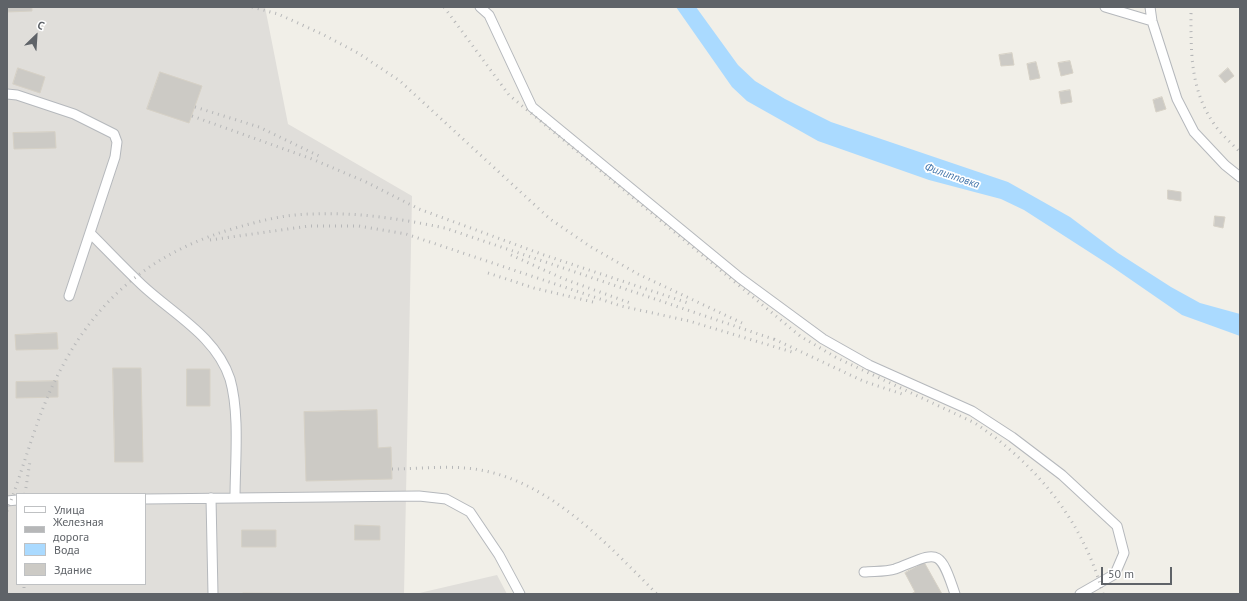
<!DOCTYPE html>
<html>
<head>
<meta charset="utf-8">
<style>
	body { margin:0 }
	#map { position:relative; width:1247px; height:601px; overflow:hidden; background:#f1efe8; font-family:"PT Sans",sans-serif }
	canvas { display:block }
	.frame { position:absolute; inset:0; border:8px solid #5f6368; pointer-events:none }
	.legend { position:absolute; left:16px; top:493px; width:130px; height:92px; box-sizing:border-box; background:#fff; border:1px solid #bfc1c3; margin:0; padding:5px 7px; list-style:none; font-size:12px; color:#5f6368 }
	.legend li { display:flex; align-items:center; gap:8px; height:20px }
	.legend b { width:20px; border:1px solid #bfc1c3 }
	.north { position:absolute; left:16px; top:16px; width:40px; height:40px; -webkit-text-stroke:3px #fff; paint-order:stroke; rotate:25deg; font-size:11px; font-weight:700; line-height:16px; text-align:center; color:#5f6368 }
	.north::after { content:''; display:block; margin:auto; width:14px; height:18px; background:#5f6368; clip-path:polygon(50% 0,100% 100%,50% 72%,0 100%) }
	.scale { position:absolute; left:1101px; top:567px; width:71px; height:18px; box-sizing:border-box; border:2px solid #5f6368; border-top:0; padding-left:5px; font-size:12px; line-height:14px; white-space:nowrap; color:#5f6368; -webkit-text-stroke:3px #fff; paint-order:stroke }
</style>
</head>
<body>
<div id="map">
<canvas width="1247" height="601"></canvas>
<div class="frame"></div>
<ul class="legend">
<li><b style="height:5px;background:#fff"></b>Улица</li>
<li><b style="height:5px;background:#b6b7b8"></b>Железная дорога</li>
<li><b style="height:11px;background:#aadaff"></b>Вода</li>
<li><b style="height:11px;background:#cccac5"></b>Здание</li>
</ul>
<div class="north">С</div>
<div class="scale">50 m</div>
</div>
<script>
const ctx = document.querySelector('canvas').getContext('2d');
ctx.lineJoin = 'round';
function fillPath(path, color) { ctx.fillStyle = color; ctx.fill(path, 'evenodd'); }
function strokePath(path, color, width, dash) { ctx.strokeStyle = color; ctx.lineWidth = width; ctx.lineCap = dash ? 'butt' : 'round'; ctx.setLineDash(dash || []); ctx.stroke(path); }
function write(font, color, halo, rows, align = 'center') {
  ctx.font = font + ' "PT Sans",sans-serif'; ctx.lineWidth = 3.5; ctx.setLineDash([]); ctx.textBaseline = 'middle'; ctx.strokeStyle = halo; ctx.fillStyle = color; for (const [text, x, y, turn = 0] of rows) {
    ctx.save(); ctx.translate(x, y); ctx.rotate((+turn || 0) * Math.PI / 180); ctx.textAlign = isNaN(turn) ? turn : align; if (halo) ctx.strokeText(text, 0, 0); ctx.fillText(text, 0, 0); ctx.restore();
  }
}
fillPath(new Path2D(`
	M7,7H265L288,124L412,196L404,594H7ZM17,494H145V584H17Z
	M497,575L507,594H415Z`), '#e0deda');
fillPath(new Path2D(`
	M676,7H696L738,65L755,81L785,99L831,122L1008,182L1070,217L1118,253L1171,287L1200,303L1240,314V336L1182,315L1111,266L1024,210L1001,199L929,180L818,141L747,101L732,87Z`), '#aadaff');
const building = new Path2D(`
	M7,7H32V11L7,12Z
	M1012,53L1014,65L1001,66L999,55Z
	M1070,61L1073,73L1061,76L1058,63Z
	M1036,62L1040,78L1030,80L1027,64Z
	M18,68L45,77L40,93L13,84Z
	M1228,68L1234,76L1225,83L1219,76Z
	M160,72L202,86L189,123L147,109Z
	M1070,90L1072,102L1061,104L1059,92Z
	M1162,97L1166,109L1156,112L1153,100Z
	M55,132L56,148L14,149L13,133Z
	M1168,190L1181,192V201L1168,199Z
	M1215,216L1225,217L1223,228L1214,226Z
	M57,333L58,349L16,350L15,335Z
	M113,368H141L143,462H115Z
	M187,369H210V406H187Z
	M58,381V397L16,398V382Z
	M377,410L378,448L391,447L392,479L306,481L304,412Z
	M355,525L380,526V540H355Z
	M242,530H276V547H242Z
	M924,562L942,594H911L915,592L905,573Z
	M243,593L338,594H243Z`);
fillPath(building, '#cccac5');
strokePath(building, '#d6d1c6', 1);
const minor = new Path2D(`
	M480,7L489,15L532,107L740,278L823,339L869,365L972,411L1012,437L1062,475L1117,526L1124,553L1115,574L1080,594
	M1105,7L1152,21
	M1150,7L1152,21L1177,99L1194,132L1225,165L1240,177
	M7,94L17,95L74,114L114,134L117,142L115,157L69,296
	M90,233C107,250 124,268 142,285C173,314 216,336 230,379C240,414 235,462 235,498
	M211,498L213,594
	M145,499L419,496L446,499L470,512L499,555L520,594
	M7,501L17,500
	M864,572C874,571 886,572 895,569C937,553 939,545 955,594`);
strokePath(minor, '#b5b8bc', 11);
strokePath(minor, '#fff', 9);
strokePath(new Path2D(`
	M252,7L278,14L322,34L358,53L400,81L550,219L591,247L638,274L742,323
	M444,7L509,95L800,336L837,358L975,423C1037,465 1083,521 1103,594
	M1191,7C1191,51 1189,91 1217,128C1223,136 1232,144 1240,152
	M195,107L259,127L319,156
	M192,116L312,159L366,182L419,209L544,255L688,303
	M210,240L309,226H359L406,234L621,306L689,321L792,352
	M511,255L564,279L633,304
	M488,273L534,288L597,303
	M774,339L863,381L905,395
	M392,469C416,469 441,466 465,468C544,474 605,542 657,594
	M25,494L30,461
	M7,511C25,465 38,410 62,367C101,293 159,249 239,227C263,220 288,214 313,214C358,212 401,219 445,228L779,341
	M24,594V584`), '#b6b7b8', 3, [1, 5]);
write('italic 11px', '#4174aa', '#fff', [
	["Филипповка",952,176,19]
]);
</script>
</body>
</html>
